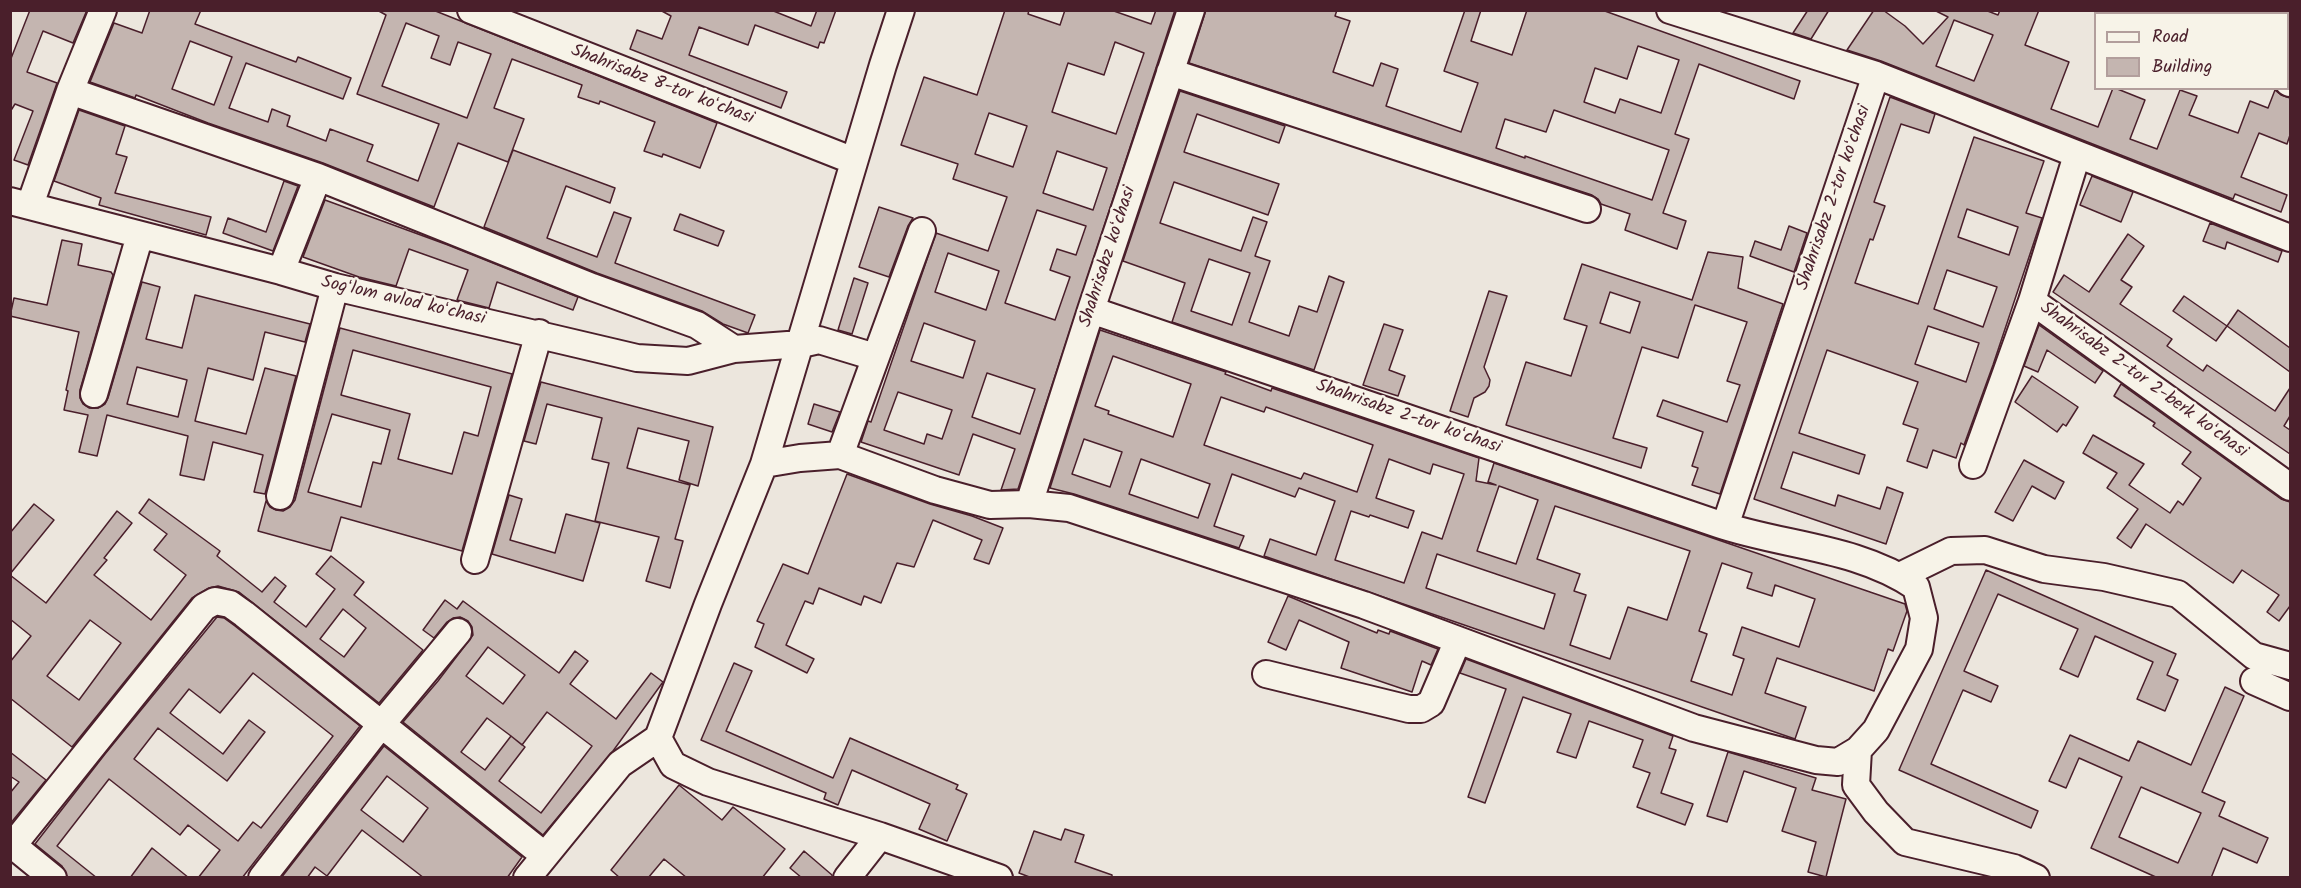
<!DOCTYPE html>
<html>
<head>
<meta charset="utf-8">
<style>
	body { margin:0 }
	#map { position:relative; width:2301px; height:888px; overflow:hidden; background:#ece6dd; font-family:Kalam,sans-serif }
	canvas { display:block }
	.frame { position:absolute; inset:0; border:12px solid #4a1f2b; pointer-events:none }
	.legend { position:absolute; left:2094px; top:12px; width:195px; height:78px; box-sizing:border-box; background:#f7f3e8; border:2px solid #b29e9c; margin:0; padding:8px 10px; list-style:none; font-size:18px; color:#4a1f2b }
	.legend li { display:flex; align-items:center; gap:12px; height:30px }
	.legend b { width:30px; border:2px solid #b29e9c }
</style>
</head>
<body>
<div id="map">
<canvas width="2301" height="888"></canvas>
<div class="frame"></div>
<ul class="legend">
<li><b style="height:8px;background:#f7f3e8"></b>Road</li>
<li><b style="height:16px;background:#c4b5b0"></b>Building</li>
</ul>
</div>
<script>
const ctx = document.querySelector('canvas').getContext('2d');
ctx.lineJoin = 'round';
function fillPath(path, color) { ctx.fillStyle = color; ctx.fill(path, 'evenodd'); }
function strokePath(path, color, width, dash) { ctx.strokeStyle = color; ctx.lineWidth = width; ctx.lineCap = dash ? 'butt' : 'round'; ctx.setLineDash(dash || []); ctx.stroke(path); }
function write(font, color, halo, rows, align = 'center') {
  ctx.font = font + ' Kalam,sans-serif'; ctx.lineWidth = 5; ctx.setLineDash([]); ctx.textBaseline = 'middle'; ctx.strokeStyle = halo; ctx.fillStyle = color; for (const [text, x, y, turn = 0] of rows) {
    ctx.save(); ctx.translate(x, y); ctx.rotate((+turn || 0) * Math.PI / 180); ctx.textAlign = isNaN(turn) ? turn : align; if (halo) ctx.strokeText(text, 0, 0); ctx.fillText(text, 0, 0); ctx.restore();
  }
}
const building = new Path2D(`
	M30,10H87L73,43L43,31L27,72L57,83L28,165L14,160L33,111L15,104L10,112V61Z
	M150,10H201L195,24L296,62L298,57L351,78L343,99L246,63L229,108L268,122L272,109L290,116L287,126L326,141L330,129L373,145L367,161L418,181L439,124L357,94L386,15L377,10H433L717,123L700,168L663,154L662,157L644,151L655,122L600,101L599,104L578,97L582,85L512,59L494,108L524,119L508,162L458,143L434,207L323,163L208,123L136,95L135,98L90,82L114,23L142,33ZM406,23L439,36L431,58L450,65L458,42L491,54L467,118L382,86ZM190,41L232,57L214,105L172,89Z
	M660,10H771L811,26L817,10H836L824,43L820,42L818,48L755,25L748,45L699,27L689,55L787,92L781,108L630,49L637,30L662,39L671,16Z
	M1005,10H1029L1028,14L1060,25L1065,10H1111L1151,24L1156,10H1175L1018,489L1001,490L1015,449L973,434L959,475L861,442L868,421L871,422L936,233L988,251L1007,197L953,179L958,164L901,145L924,77L977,95ZM1115,42L1144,53L1116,134L1052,112L1068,63L1104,75ZM989,113L1027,126L1013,167L975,154ZM1057,151L1107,168L1093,210L1043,193ZM1037,210L1086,226L1076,255L1057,249L1050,270L1070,277L1055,320L1005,303ZM948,253L999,271L986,310L935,292ZM924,323L975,341L963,378L911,361ZM987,373L1035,389L1020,434L972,417ZM898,392L952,410L942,439L927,434L924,444L884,430Z
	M1206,10H1337L1335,16L1350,21L1333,72L1373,86L1381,63L1398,69L1386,106L1461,132L1478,83L1444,71L1465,10H1481L1471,41L1512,55L1527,10H1602L1800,81L1794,99L1699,64L1675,134L1689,139L1663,213L1686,221L1677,249L1625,230L1630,214L1601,204L1598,199L1592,195L1189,63ZM1638,46L1679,60L1661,113L1620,99L1615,113L1584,102L1595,68L1627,79ZM1554,110L1669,150L1652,200L1525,156V158L1496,148L1505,119L1546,132Z
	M1808,10H1829L1811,39L1793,33Z
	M1874,10H1883L1905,26L1923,44L1948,17L1934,10H1985L1998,15L2000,10H2039L2025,45L2069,62L2051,109L2098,127L2113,88H2115L2145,100L2130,139L2157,149L2180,90L2197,96L2189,115L2238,133L2250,101L2268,108L2275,90L2281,95L2290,98V135L2287,144L2259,133L2241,177L2287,195L2281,212L2235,194L2233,199L1881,61L1847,50ZM1954,20L1993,35L1974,81L1936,66Z
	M1180,91L1285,126L1279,143L1197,114L1184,152L1279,184L1268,215L1174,182L1160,223L1241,251L1253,217L1267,222L1255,256L1270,261L1249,322L1289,336L1299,306L1317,312L1329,276L1344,282L1314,370L1172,322L1185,283L1123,261ZM1209,259L1250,273L1232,325L1191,311Z
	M1890,97L1935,114L1929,133L1901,124L1874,202L1885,206L1873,240L1870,239L1855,283L1918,304L1974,137L2044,161L2026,213L2042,218L1993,365L1964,445L1961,443L1956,458L1933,450L1927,468L1907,461L1918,429L1903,424L1918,382L1827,350L1799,433L1865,455L1859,474L1793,452L1781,488L1835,506L1838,495L1880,509L1887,487L1903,493L1886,544L1754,499ZM1967,209L2018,227L2009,255L1958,237ZM1947,270L1997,287L1983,327L1934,309ZM1928,326L1979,343L1966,382L1915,364Z
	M79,110L125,126L116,154L127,157L115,193L211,217L206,235L99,205L101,198L54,181Z
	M513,150L615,188L610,203L566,186L547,238L597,257L614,212L631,218L615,263L755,315L748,333L723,324L702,311L597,273L484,227Z
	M2092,176L2133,192L2121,222L2080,205Z
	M284,181L298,186L273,251L223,233L228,218L266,232Z
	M325,200L448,245L578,297L573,310L497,282L489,308L457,300L468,270L409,249L396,286L359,277L303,257Z
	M879,207L913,218L908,226L889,277L859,267Z
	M680,214L724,231L718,246L674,230Z
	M2210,223L2282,251L2278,262L2227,242L2225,249L2203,241Z
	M1789,226L1807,233L1794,272L1750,256L1755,241L1781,250Z
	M2128,234L2144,246L2121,280L2132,287L2120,304L2172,339L2167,346L2203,371L2207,365L2275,411L2290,388V416L2284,426L2290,430V454L2053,292L2064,275L2089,292Z
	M62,240L82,244L78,265L111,272L113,275L80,390V398L83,404L89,408H98L105,404L108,398L142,282L160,287L146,339L182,348L195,295L310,324L305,342L265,332L253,380L208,368L195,421L246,434L265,368L296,376L265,494L254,492L263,455L213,442L204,480L180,475L188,436L107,415L97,456L79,452L88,415L64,410L68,391L66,390L79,332L10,316L14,298L47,305ZM137,367L187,380L178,417L127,404Z
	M1708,252L1743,257L1738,288L1783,304L1720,494L1692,485L1698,468L1692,466L1703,432L1657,416L1663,400L1727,422L1740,385L1727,381L1747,322L1695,305L1678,358L1642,347L1613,438L1647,448L1641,468L1506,425L1526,362L1571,376L1587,326L1564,319L1582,264L1692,300ZM1610,292L1640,302L1630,333L1600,323Z
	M854,278L868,283L852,334L838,330Z
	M1489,291L1507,296L1484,367L1490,380L1489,386L1485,392L1474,398L1468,417L1450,411Z
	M2184,296L2227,326L2216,341L2173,311Z
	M2238,310L2290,348V372L2227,326Z
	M1384,324L1403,330L1389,370L1405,376L1398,396L1363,385Z
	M2039,325L2103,371L2095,383L2047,350L2038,372L2024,366Z
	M340,328L512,374L462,551L341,517L331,551L258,531L266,501L270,507L276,510L283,511L290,507L295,500ZM353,350L491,387L478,436L464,432L452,474L398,459L410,414L341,395ZM332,414L390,430L381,464L373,462L361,507L308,492Z
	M1100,330L1226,372L1225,374L1271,391L1272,388L1479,458L1476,481L1496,485L1488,482L1494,463L1905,604L1907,611L1893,651L1888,649L1874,691L1777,658L1765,693L1806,707L1795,739L1264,556L1270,539L1316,555L1335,501L1299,488L1295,497L1232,474L1214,526L1244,536L1239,548L1074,494L1050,488ZM1113,356L1191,384L1173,437L1108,414L1109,411L1095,406ZM1221,397L1264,412L1266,407L1373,445L1357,492L1304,473L1301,479L1204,445ZM1084,439L1122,452L1110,487L1072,474ZM1141,459L1210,484L1198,518L1129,494ZM1389,459L1430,474L1433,464L1464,474L1442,539L1422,532L1404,583L1335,560L1351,511L1369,517L1370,515L1408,528L1414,511L1376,498ZM1499,486L1538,500L1516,564L1477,551ZM1555,506L1690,551L1667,620L1628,607L1610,659L1570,645L1586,595L1574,591L1580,574L1537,559ZM1437,554L1555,594L1544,629L1426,588ZM1722,563L1752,573L1747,588L1772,596L1775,585L1815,599L1799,647L1742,627L1733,655L1744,659L1732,695L1691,681L1707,634L1699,631Z
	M2032,376L2078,407L2066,426L2063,424L2057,432L2015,402Z
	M541,382L713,427L698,486L679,480L689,441L638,428L627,468L690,485L675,539L683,541L670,588L646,581L659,537L595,521L609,463L592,459L602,418L547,404L536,444L524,441Z
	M2121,384L2281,499L2290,502V606L2279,621L2267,612L2279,595L2242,570L2233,583L2146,524L2131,548L2117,538L2138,509L2107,488L2117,473L2083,453L2093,435L2144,464L2129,485L2170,513L2178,501L2183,505L2201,478L2182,464L2191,452L2153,426L2155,423L2114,396Z
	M814,404L840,412L832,432L808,424Z
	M2024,460L2064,482L2055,499L2032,486L2013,521L1995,512Z
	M847,474L930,504L972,516L1003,528L989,564L974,559L982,540L933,520L914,567L897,563L881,603L864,596L861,605L819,588L813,604L805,601L786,645L814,659L807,673L755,647L764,624L757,621L783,564L808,574Z
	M509,495L522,499L510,540L555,553L566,514L600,523L583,581L492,554Z
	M149,499L220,551L217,556L262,592L275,577L286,586L274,602L306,627L335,589L316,574L331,556L364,582L354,595L423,650L379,703L239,592L218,586L209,588L192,598L72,747L10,698V662L31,636L10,619V575L46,603L117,511L132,523L104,558L107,560L94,575L151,620L186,575L154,550L167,534L139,513ZM343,609L366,628L344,657L320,639ZM90,620L121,643L79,700L47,676Z
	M34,504L54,520L10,574V533Z
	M1986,570L2176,654L2167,675L2178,680L2165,711L2137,699L2153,662L2095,636L2078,677L2060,669L2078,629L1998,594L1964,671L1998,686L1991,702L1963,690L1931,764L2038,811L2031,828L1899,770Z
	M1288,596L1377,633L1378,630L1389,634L1390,631L1438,649L1431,665L1422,661L1412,692L1341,668L1349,642L1299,620L1286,650L1268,642Z
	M445,600L457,609L463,601L559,673L575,651L588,661L570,684L616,719L651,673L663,682L613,751L543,835L403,722L438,681L473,635L472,627L468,621L460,617L453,618L447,622L434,638L423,630ZM488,647L525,675L503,704L466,676ZM547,712L592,746L541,813L499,781L525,747L511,736L522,745ZM487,718L511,736L485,770L461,752Z
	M217,617L224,618L235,626L360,726L242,878H198L220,850L188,825L180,835L109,779L57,846L97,878H68L62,866L35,844L105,754ZM253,673L333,736L261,828L253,822L238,841L134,759L158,728L227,781L265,732L249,720L223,754L170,713L189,689L220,713Z
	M1466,659L1673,736L1669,748L1676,750L1661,793L1693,804L1685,825L1637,807L1650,773L1633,767L1643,740L1589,721L1576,758L1557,752L1571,714L1523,697L1485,803L1468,797L1506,689L1460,673Z
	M734,663L752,671L726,731L833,778L850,738L958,785L956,789L967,794L947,841L919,829L930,804L852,770L838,805L824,799L826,793L701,740Z
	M2225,687L2244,696L2202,792L2225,802L2219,816L2268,838L2257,863L2223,848L2211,878H2158L2091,848L2122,777L2079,758L2066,788L2049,781L2070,735L2129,761L2138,741L2191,765ZM2141,787L2201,813L2178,863L2119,837Z
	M384,746L522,857L507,878H424L362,830L327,876L315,867L307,878H281ZM387,776L428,808L403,842L361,810Z
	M10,752L46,780L10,824V793L19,782L10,776Z
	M1728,752L1816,778L1812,790L1846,799L1826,877L1808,872L1816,842L1782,831L1796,788L1744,771L1727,822L1707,816Z
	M679,785L722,820L733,807L785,849L762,878H687L664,859L648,878H620L611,870Z
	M1065,829L1084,835L1075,862L1112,875V878H1032L1019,873L1034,831L1061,840Z
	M152,848L189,878H130Z
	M804,851L832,875V878H802L790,868Z`);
fillPath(building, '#c4b5b0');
strokePath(building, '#4a1f2b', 1.5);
const minor = new Path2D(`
	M471,10L854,161
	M1670,10L1876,75L2290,238
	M2173,10L2178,14
	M1170,72L1587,209
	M2288,82L2290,83
	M70,91L318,177L592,287L697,325L734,349
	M2077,155L2032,301L2290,487
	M10,201L281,271L335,287L637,358L688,361L734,349L801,344L819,340L875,357
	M30,205L70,91L103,10
	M281,271L318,177
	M94,394L140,235
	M840,455L922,231
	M764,464L800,458L840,455L935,490L990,505L1029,504L1069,508L1364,605L1694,728L1816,760L1838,762L1858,750L1876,730L1919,649L1924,618L1916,587C1858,547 1783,546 1718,524C1509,453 1300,381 1091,310
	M1973,465L2032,301
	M280,496L335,287
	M1029,504L1091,310L1191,10
	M1725,526L1876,75
	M475,560L539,333
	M1900,576L1951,551L1985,550L2044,569L2104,577L2178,594L2254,656L2290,666
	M1266,674L1409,709H1421L1431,703L1458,640
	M2254,681L2290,697
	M658,738L673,765L708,782L880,836L999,878
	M1858,750L1856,785L1876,812L1905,842L2014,868L2036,878
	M10,843L53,878
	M13,845L204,607L215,601L230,604L244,614L544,855
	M262,878L380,726L458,632
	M527,878L620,764L658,738L708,604L764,464L883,65L901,10
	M847,878L880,836`);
strokePath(minor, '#4a1f2b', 30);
strokePath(minor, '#f7f3e8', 26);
write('18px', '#4a1f2b', '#f7f3e8', [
	["Shahrisabz 8-tor koʻchasi",662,86,21],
	["Shahrisabz 2-tor koʻchasi",1835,198,-71],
	["Shahrisabz koʻchasi",1109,257,-72],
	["Sogʻlom avlod koʻchasi",403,302,13],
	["Shahrisabz 2-tor 2-berk koʻchasi",2143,381,36],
	["Shahrisabz 2-tor koʻchasi",1408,418,19]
]);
</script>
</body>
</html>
